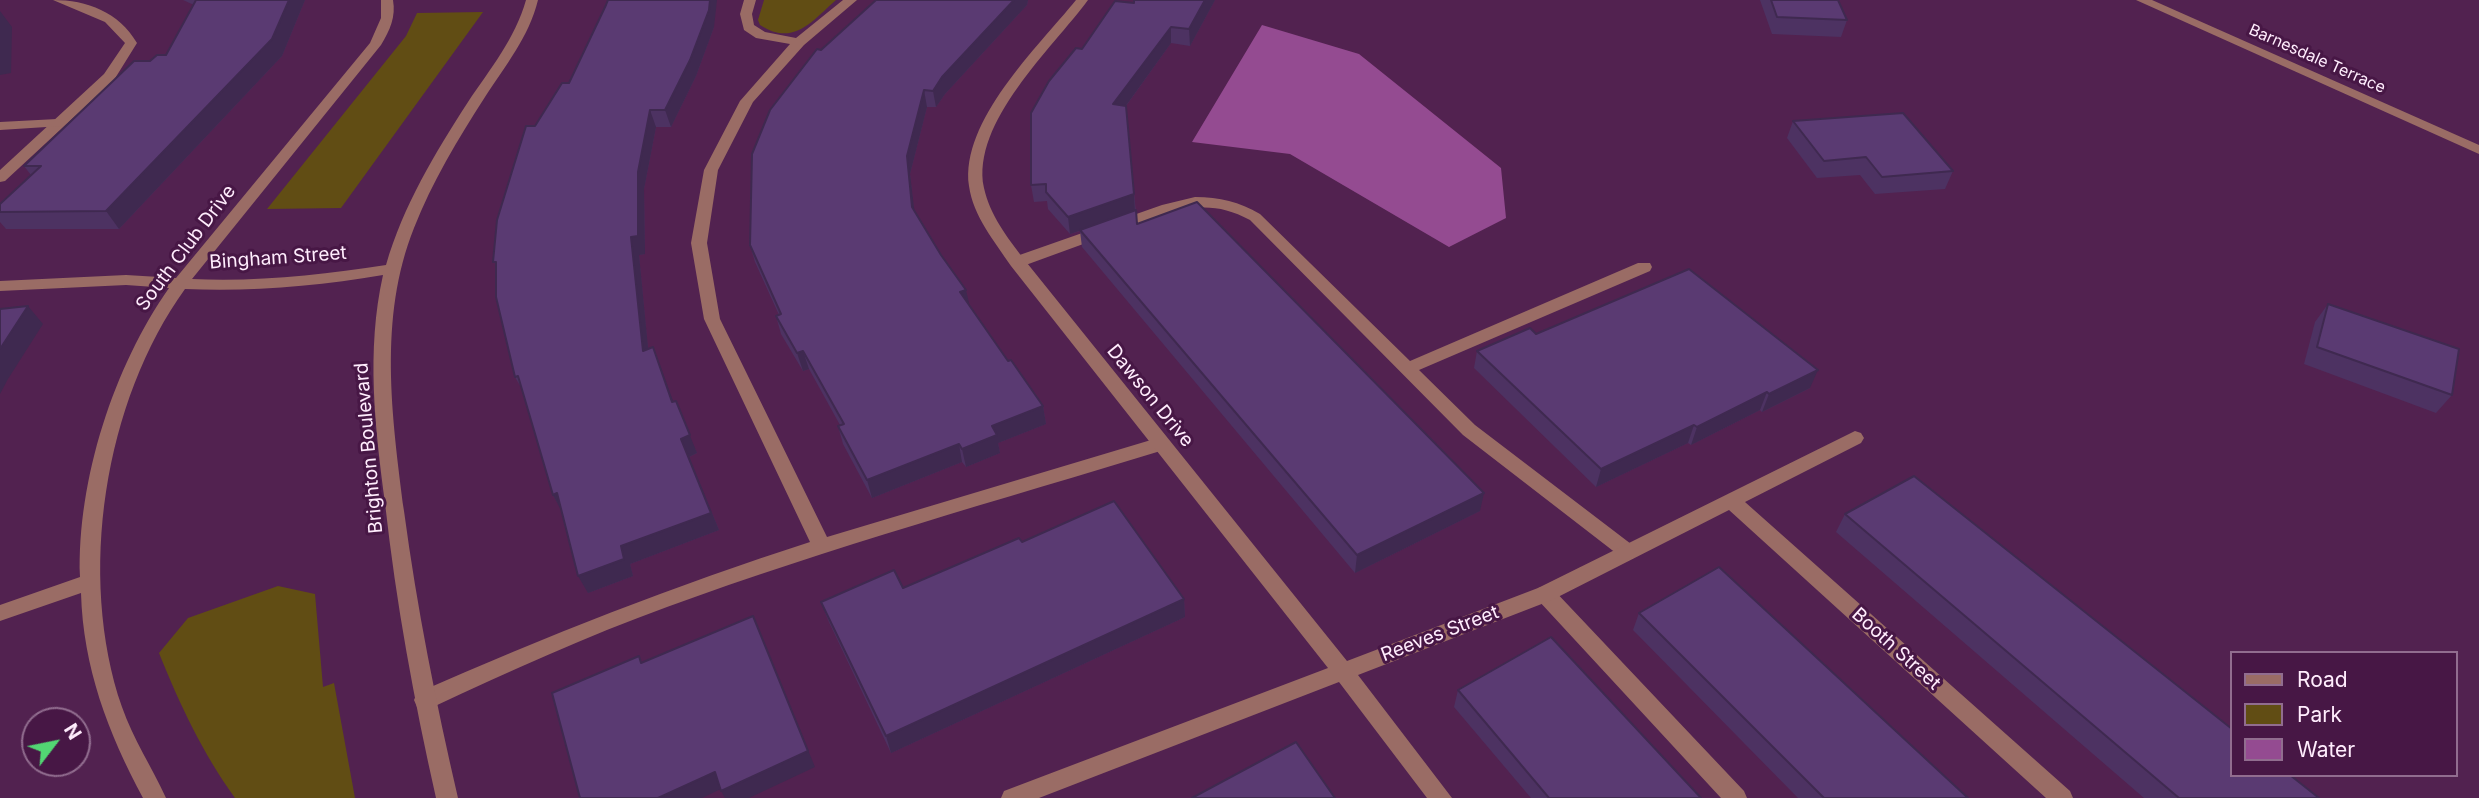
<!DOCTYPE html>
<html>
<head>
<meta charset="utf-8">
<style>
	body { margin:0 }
	#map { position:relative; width:2479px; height:798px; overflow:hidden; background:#522250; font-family:Inter,sans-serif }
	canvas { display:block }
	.legend { position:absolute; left:2230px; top:651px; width:228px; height:126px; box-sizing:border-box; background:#471745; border:2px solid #916d8f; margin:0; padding:9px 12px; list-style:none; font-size:21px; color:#ffedfd }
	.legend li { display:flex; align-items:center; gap:14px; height:35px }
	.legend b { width:35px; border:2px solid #916d8f }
	.north { position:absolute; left:21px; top:707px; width:70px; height:70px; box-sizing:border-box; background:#471745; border:2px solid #916d8f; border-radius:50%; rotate:58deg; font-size:19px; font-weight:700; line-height:28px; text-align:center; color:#ffedfd }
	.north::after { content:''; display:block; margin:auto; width:24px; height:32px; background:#52d673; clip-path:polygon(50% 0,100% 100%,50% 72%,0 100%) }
</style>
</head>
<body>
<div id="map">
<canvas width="2479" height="798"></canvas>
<ul class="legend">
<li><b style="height:9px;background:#9a6c65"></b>Road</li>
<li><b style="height:19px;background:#614d14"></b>Park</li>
<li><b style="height:19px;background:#944b91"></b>Water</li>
</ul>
<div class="north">N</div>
</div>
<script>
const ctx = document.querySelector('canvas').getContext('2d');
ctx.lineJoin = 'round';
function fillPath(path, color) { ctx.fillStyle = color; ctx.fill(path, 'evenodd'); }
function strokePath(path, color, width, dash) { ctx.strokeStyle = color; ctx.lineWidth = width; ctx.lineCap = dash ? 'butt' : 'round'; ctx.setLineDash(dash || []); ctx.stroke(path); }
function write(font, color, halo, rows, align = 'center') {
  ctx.font = font + ' Inter,sans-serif'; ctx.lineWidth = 6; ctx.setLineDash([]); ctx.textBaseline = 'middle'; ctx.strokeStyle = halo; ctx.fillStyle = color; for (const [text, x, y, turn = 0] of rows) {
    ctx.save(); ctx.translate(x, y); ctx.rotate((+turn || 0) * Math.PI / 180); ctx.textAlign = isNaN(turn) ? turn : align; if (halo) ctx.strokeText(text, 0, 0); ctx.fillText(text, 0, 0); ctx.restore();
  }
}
fillPath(new Path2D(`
	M764,0H836C812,21 794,47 760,25L758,20Z
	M483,12L341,208L267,209L406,36L417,13Z
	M278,586L315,594L323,687L334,683L355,798H235C202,752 180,705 159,653L188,618Z`), '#614d14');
fillPath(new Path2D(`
	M1262,25L1359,54L1501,168L1506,218L1449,247L1290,154L1192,142Z`), '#944b91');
fillPath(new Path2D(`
	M53,0C87,0 119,12 137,43L114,80L5,181L0,182V170L104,74L125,43L105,22Z
	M744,0H756L752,14L754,25L765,32L796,38L843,0H857L804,45L753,102L718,170L707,243L720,319L827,537L1161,437L1167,439L1170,444L1167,449C1000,500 831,547 667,607C587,636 510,671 433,707L425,709L417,707L414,700L417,693C546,636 676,585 810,542L704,319L691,243L704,170L740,101L790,44L756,38L744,30L740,14Z
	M1195,197C1220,197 1239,202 1260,214L1410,361L1638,263H1650L1652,267L1650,271L1419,370L1475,425L1635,547L1638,552L1635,557L1628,560L1621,557L1463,435L1250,220C1222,205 1201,205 1171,212L1023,266L1017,267L1009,262L1011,258L1162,205Z
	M1545,586L1552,588L1744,791L1747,798H1721L1538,600L1535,594L1538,588Z`), '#9a6c65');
fillPath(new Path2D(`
	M381,0H393C396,17 390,30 381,45L192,279C257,282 322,275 386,265C403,206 435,153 468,102C490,69 515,39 526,0H538C529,37 505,66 485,97C458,139 432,182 414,228C378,318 392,417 404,511C417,608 436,703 458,798H436C414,700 396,603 385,503C375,427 366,351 383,275C318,286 251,292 185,289C104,401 77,576 122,707C133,739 152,767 166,798H143C108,733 83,667 81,593L0,621V605L80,577C77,480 114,366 169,288L126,285L0,291V281L126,275L176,278L370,43L381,18Z
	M1076,0H1088C1052,49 971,122 984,188C990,215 1007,237 1023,258L1347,661L1538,588L1855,431L1861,433L1864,438L1861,443L1745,502L2070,791L2073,798H2046L1729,510L1552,600L1358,675L1452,798H1427L1339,682L1039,798H1001L1004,791L1328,668L1011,266C995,242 973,216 969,186C960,121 1038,47 1076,0Z
	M2136,0H2152L2479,145V154Z
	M57,119L62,120V126L0,130V122Z`), '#9a6c65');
fillPath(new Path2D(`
	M183,0H305L282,56L119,229H6L0,222V204L31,175L24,166L150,61L166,55L194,5Z
	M876,0H1028L1027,5L945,94L936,107H927L910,174L914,211L969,305L1008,361L1043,406L1046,424L998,443L1000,453L966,467L962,462L872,498L843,444L838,426L840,425L809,369L803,371L781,334L776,316L779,315L755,262L750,245L821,50Z
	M1215,0L1190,46L1171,43L1126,106L1137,224L1480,511L1355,573L1082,247L1080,231L1070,234L1048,209L1047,201L1034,202L1031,185L1082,49Z
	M1760,0H1838L1847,20L1841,37L1772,34Z
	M714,27L696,76L671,127H656L644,189L645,254L639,255L648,349L653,347L673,402L697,453L689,457L719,530L630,564L633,576L588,593L561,509L553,495L522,389L515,377L569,83Z
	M1793,121L1953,171L1945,189L1875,194L1860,175L1817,178L1787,138Z
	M2328,304L2452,395L2436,413L2304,364L2315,322Z
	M1536,334L1810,388L1762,412L1760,410L1691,445L1688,443L1596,487L1474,368L1477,351Z
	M1845,514L2319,798H2144L1836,532Z
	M1022,542L1184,599L1185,617L891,753L828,620L821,602L903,588Z
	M1639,613L1968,798H1798L1633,630Z
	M1458,690L1701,798H1531L1454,707Z`), '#4d3262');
fillPath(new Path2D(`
	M289,0H305L282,56L119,229L106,211Z
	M710,0H717L714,27L696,76L671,127L665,110Z
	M1014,0H1028L1027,5L945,94L936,107L933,91L942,77Z
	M1205,0H1215L1190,46L1189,29Z
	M0,11L12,27L11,73L0,75Z
	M1171,27V43L1115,121L1113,104Z
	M924,90L927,107L910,174L916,224L912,207L907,156Z
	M650,110L656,127L644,189L645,254L639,255L650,368L643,351L631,237L638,172Z
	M1134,194L1135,212L1070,234L1068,217Z
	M966,290L970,307L960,292Z
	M28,306L43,324L8,379L0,394V349Z
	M653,347L660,365L680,420L672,402Z
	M803,351L809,369L803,371L797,353Z
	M1818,370L1810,388L1762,412L1769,394Z
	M1767,392L1760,410L1691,445L1697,427Z
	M676,401L697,453L689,457L719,530L630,564L633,576L588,593L578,576L621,546L681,439Z
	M1043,406L1046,424L998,443L1000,453L966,467L962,449L992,426Z
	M1694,425L1688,443L1596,487L1601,469Z
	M959,444L962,462L872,498L867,480Z
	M557,493L562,512L553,495Z
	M1484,493L1480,511L1355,573L1357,555Z
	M1184,599L1185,617L891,753L886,736Z
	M760,633L815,767L749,798H725L721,791Z
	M715,772L723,788L702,798H658Z`), '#3f2950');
const building = new Path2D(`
	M196,0H289L272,39L106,211L0,212V204L41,166H24L134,61H150L157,55H166Z
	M608,0H710L709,10L690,60L665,110H650L638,172V236L631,237L643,351L653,347L672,402L676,401L690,435L681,439L711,513L621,546L624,559L578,576L557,493L553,495L518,376L515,377L496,297V262H493L497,220L526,126H535L562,83H569L606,5Z
	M876,0H1014L942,77L933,91L924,90L907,156L912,207L941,255L966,290L960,292L1008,361L1011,360L1043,406L992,426L997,435L962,449L959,444L867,480L838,426L844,424L803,351L797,353L776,316L781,314L750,245L752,154L770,110L817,49L821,50Z
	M1134,0H1205L1189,29L1171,27L1113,104L1126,106L1134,194L1068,217L1046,192V184L1031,185V113L1049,81L1076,48L1082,49L1115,1L1134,3Z
	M1771,0H1838L1847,20L1777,17Z
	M1903,113L1953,171L1882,177L1866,157L1824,161L1793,121Z
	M1197,202L1484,493L1357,555L1080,230L1136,210L1137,224Z
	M1689,269L1818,370L1769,394L1767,392L1697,427L1694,425L1601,469L1477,351L1530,328L1536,334Z
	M2328,304L2459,349L2452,395L2317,347Z
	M28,306L0,349V309Z
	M1914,476L2232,729V775H2290L2319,798H2179L1845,514Z
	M1114,501L1184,599L886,736L821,602L894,570L903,588L1019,538L1022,542Z
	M1719,567L1968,798H1824L1639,613Z
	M753,616L808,751L721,791L715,772L658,798H580L552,693L639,656L641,663Z
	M1551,637L1701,798H1549L1458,690Z
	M1296,742L1335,798H1192Z`);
fillPath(building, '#5a3a72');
strokePath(building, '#3f2950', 2);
write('16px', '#ffedfd', '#471745', [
	["Barnesdale Terrace",2317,59,24]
]);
write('19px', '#ffedfd', '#471745', [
	["South Club Drive",186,248,-53],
	["Bingham Street",278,258,-4],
	["Dawson Drive",1150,396,51],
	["Brighton Boulevard",369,448,-95],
	["Reeves Street",1440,634,-21],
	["Booth Street",1896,649,42]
]);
</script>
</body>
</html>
